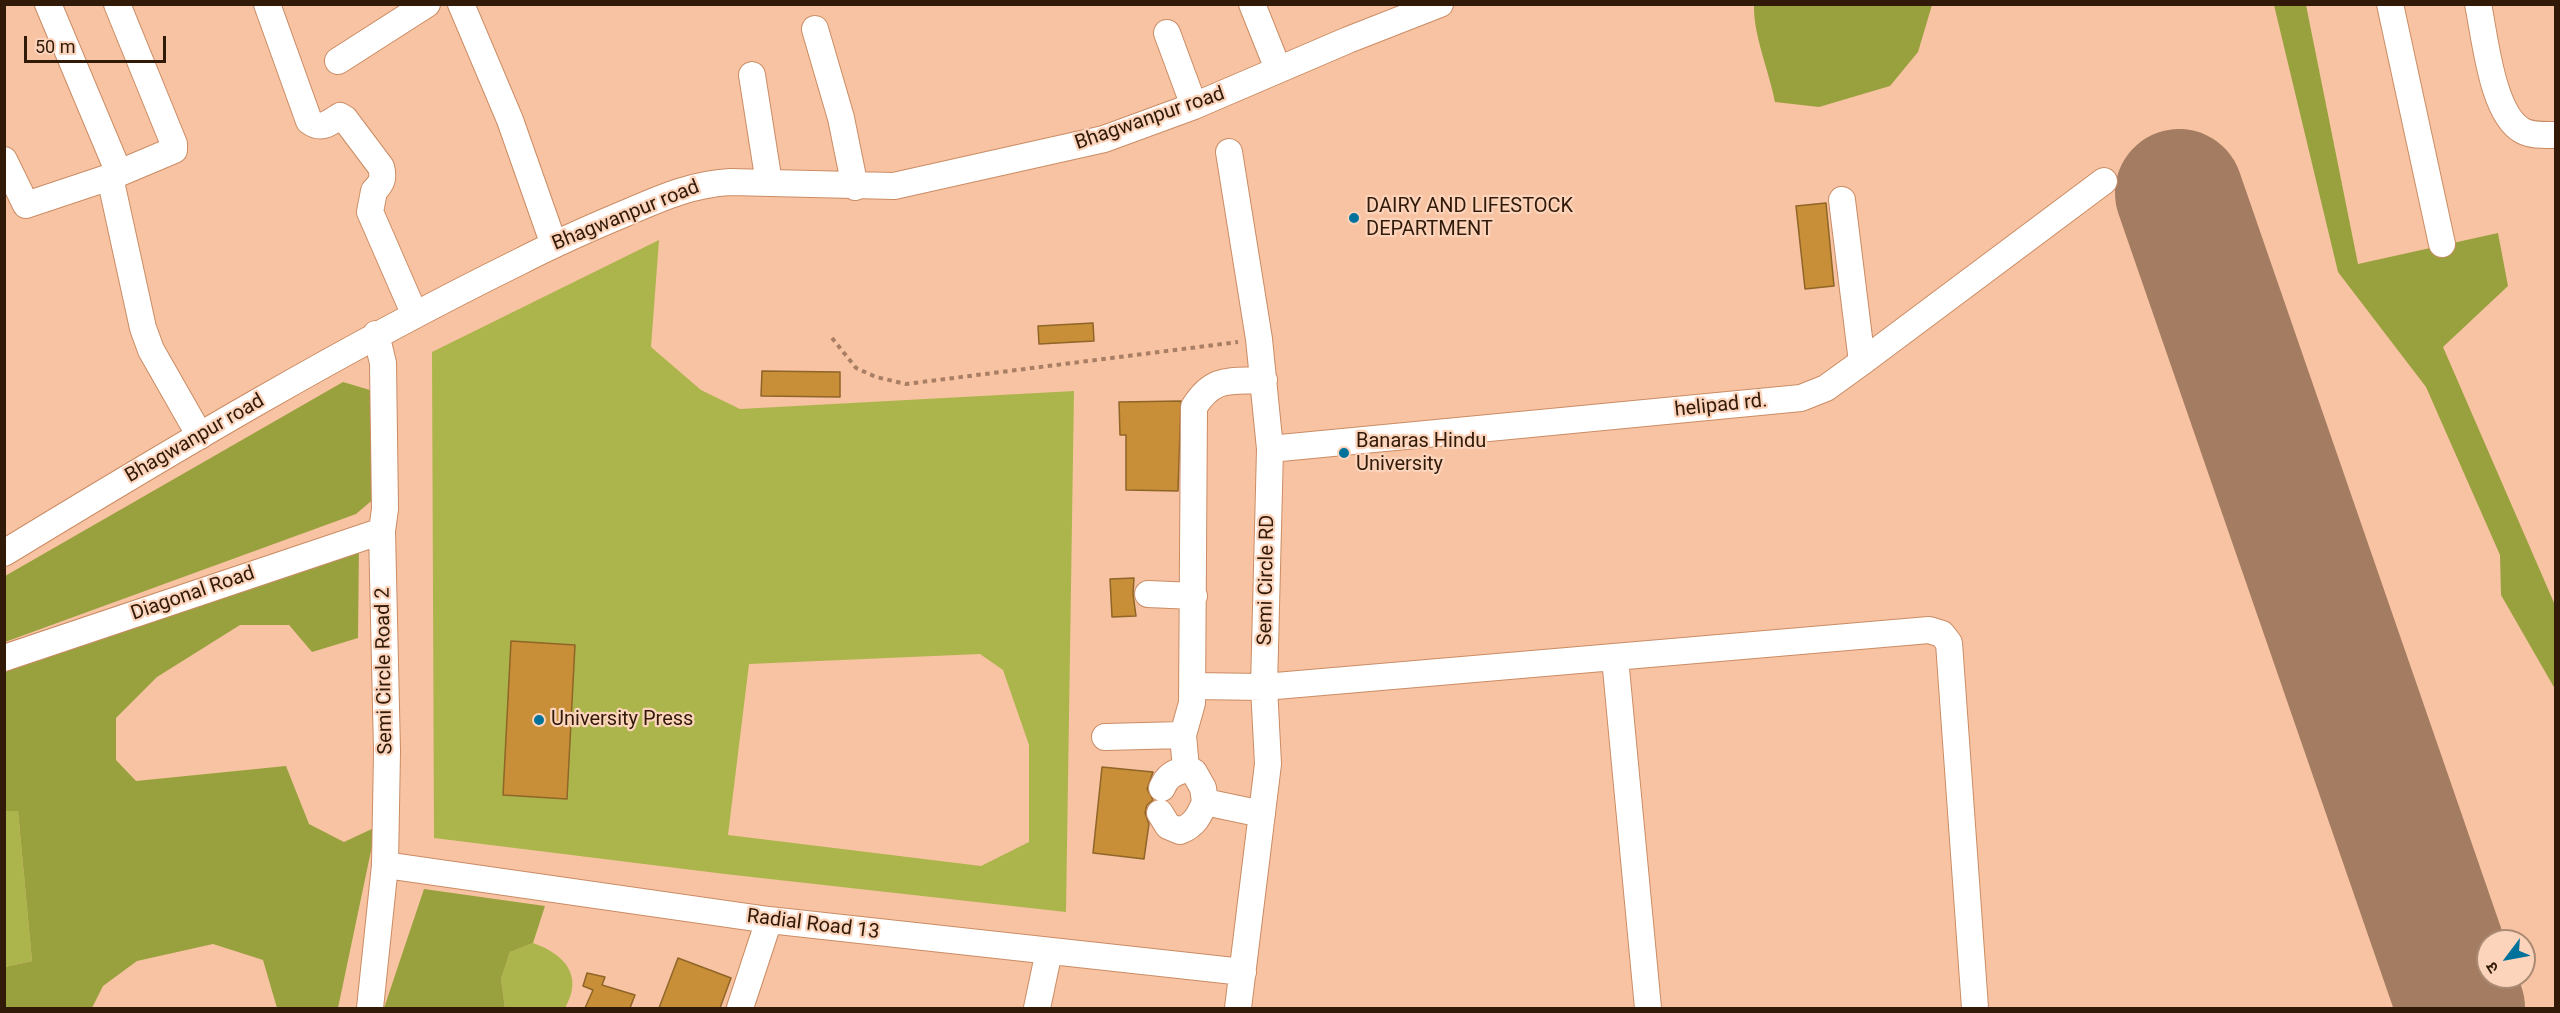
<!DOCTYPE html>
<html>
<head>
<meta charset="utf-8">
<style>
	body { margin:0 }
	#map { position:relative; width:2560px; height:1013px; overflow:hidden; background:#f8c3a2; font-family:Roboto,"Noto Sans Devanagari",sans-serif }
	canvas { display:block }
	.frame { position:absolute; inset:0; border:6px solid #321a09; pointer-events:none }
	.north { position:absolute; left:2476px; top:929px; width:60px; height:60px; box-sizing:border-box; background:#fcd4bb; border:2px solid #ab8a74; border-radius:50%; rotate:238deg; font-size:16px; font-weight:700; line-height:24px; text-align:center; color:#321a09 }
	.north::after { content:''; display:block; margin:auto; width:21px; height:27px; background:#00729c; clip-path:polygon(50% 0,100% 100%,50% 72%,0 100%) }
	.scale { position:absolute; left:24px; top:36px; width:142px; height:27px; box-sizing:border-box; border:3px solid #321a09; border-top:0; padding-left:8px; font-size:18px; line-height:21px; white-space:nowrap; color:#321a09; -webkit-text-stroke:4px #fcd4bb; paint-order:stroke }
</style>
</head>
<body>
<div id="map">
<canvas width="2560" height="1013"></canvas>
<div class="frame"></div>
<div class="north">उ</div>
<div class="scale">50 m</div>
</div>
<script>
const ctx = document.querySelector('canvas').getContext('2d');
ctx.lineJoin = 'round';
function fillPath(path, color) { ctx.fillStyle = color; ctx.fill(path, 'evenodd'); }
function strokePath(path, color, width, dash) { ctx.strokeStyle = color; ctx.lineWidth = width; ctx.lineCap = dash ? 'butt' : 'round'; ctx.setLineDash(dash || []); ctx.stroke(path); }
function write(font, color, halo, rows, align = 'center') {
  ctx.font = font + ' Roboto,sans-serif'; ctx.lineWidth = 4.5; ctx.setLineDash([]); ctx.textBaseline = 'middle'; ctx.strokeStyle = halo; ctx.fillStyle = color; for (const [text, x, y, turn = 0] of rows) {
    ctx.save(); ctx.translate(x, y); ctx.rotate((+turn || 0) * Math.PI / 180); ctx.textAlign = isNaN(turn) ? turn : align; if (halo) ctx.strokeText(text, 0, 0); ctx.fillText(text, 0, 0); ctx.restore();
  }
}
fillPath(new Path2D(`
	M659,240L651,347L701,390L740,409L1074,391L1066,912L725,874L434,838L432,352ZM980,654L1003,670L1029,745V842L981,866L728,835L749,664Z
	M5,811H18L32,961L5,967Z
	M533,943C564,954 584,975 565,1008H505L501,979L510,952Z`), '#acb54b');
fillPath(new Path2D(`
	M1754,5V4L1932,5L1918,52L1890,86L1819,107L1775,102C1769,71 1753,34 1754,5Z
	M2274,5H2306L2358,264L2498,233L2508,286L2443,347L2555,605V689L2501,595L2500,555L2426,387L2338,272Z
	M343,382L380,393L389,486L356,514L5,642V576Z
	M359,547L358,638L312,652L289,625H240L157,677L116,718V760L136,781L286,766L309,824L344,842L376,827L338,1008H277L263,960L213,944L137,961L103,986L92,1008H5V967L32,961L18,811H5V672Z
	M424,889L545,906L533,943L510,952L501,979L505,1008H384Z`), '#99a13e');
strokePath(new Path2D(`
	M2179,193L2461,1008`), '#a47c61', 128);
const building = new Path2D(`
	M1826,203L1834,286L1805,289L1796,206Z
	M1093,323L1094,341L1039,344L1038,326Z
	M762,371L840,372V397L761,396Z
	M1181,401L1178,491L1126,490V435H1120L1119,402Z
	M1134,578L1133,594L1136,616L1112,617L1110,579Z
	M511,641L575,645L567,799L503,795Z
	M1102,767L1153,772L1147,789L1153,800L1147,805L1145,813L1149,824L1144,859L1093,853Z
	M678,958L731,978L720,1008H659Z
	M587,973L605,977L602,985L635,995L630,1008H585L593,990L583,986Z`);
fillPath(building, '#c88e38');
strokePath(building, '#8f6528', 1.5);
const minor = new Path2D(`
	M48,4L119,173
	M267,4L309,121C321,130 328,124 340,116L345,119L381,167C384,178 382,183 374,191L370,212L414,313
	M461,4L510,120L554,245
	M1252,4L1278,69
	M2390,4L2442,244
	M2478,4C2485,37 2492,115 2523,131C2533,136 2545,135 2556,135
	M815,29L841,118L855,187
	M1167,33L1194,106
	M338,61L427,4
	M752,75L769,183
	M1229,152L1259,339L1270,449L1264,687L1268,764L1238,1008
	M4,160L26,205L110,177L143,328L151,350L200,436
	M110,177L174,150V144L117,4
	M1842,200L1862,362
	M1270,449L1801,398L1826,388L1862,362L2104,181
	M4,553C173,450 342,349 519,262C554,244 590,228 626,213C661,198 692,184 730,182L894,186L1104,139L1194,106L1348,40L1440,4
	M1148,594L1194,596
	M4,658L382,531
	M1615,658L1648,1008
	M1193,686L1264,687L1929,630L1942,634L1949,643L1975,1008
	M1183,735L1192,703L1194,407C1214,375 1231,382 1264,380
	M1105,737L1183,735L1186,769L1194,772L1203,788L1205,802L1262,814
	M1162,788C1167,776 1173,773 1186,769
	M1160,813L1168,826L1180,831C1195,825 1199,816 1205,802
	M385,865L769,920L1243,972
	M370,1008L385,865L387,751L382,531L385,509L383,363L376,334
	M740,1008L769,920
	M1037,1008L1049,951`);
strokePath(minor, '#ca8c64', 28);
strokePath(new Path2D(`
	M832,338L856,368L876,377L906,384L1238,342`), '#a87f64', 4, [4.5, 4.5]);
strokePath(minor, '#fff', 26);
for (const [x, y, r, color] of [
	[1354,218,6,"#00729c"],
	[1344,453,6,"#00729c"],
	[539,720,6,"#00729c"]
]) { const dot = new Path2D(); dot.arc(x, y, r, 0, 2 * Math.PI); ctx.fillStyle = color; ctx.fill(dot); strokePath(dot, '#fcd4bb', 2); }
write('20px', '#321a09', '#fcd4bb', [
	["Bhagwanpur road",1150,119,-19],
	["Bhagwanpur road",626,216,-22],
	["helipad rd.",1721,406,-6],
	["Bhagwanpur road",195,439,-30],
	["Semi Circle RD",1267,580,-89],
	["Diagonal Road",193,594,-19],
	["Semi Circle Road 2",385,671,-91],
	["Radial Road 13",813,925,7]
]);
write('20px', '#321a09', '#fcd4bb', [
	["DAIRY AND LIFESTOCK",1366,207],
	["DEPARTMENT",1366,230],
	["Banaras Hindu",1356,442],
	["University",1356,465],
	["University Press",551,720]
], 'left');
</script>
</body>
</html>
